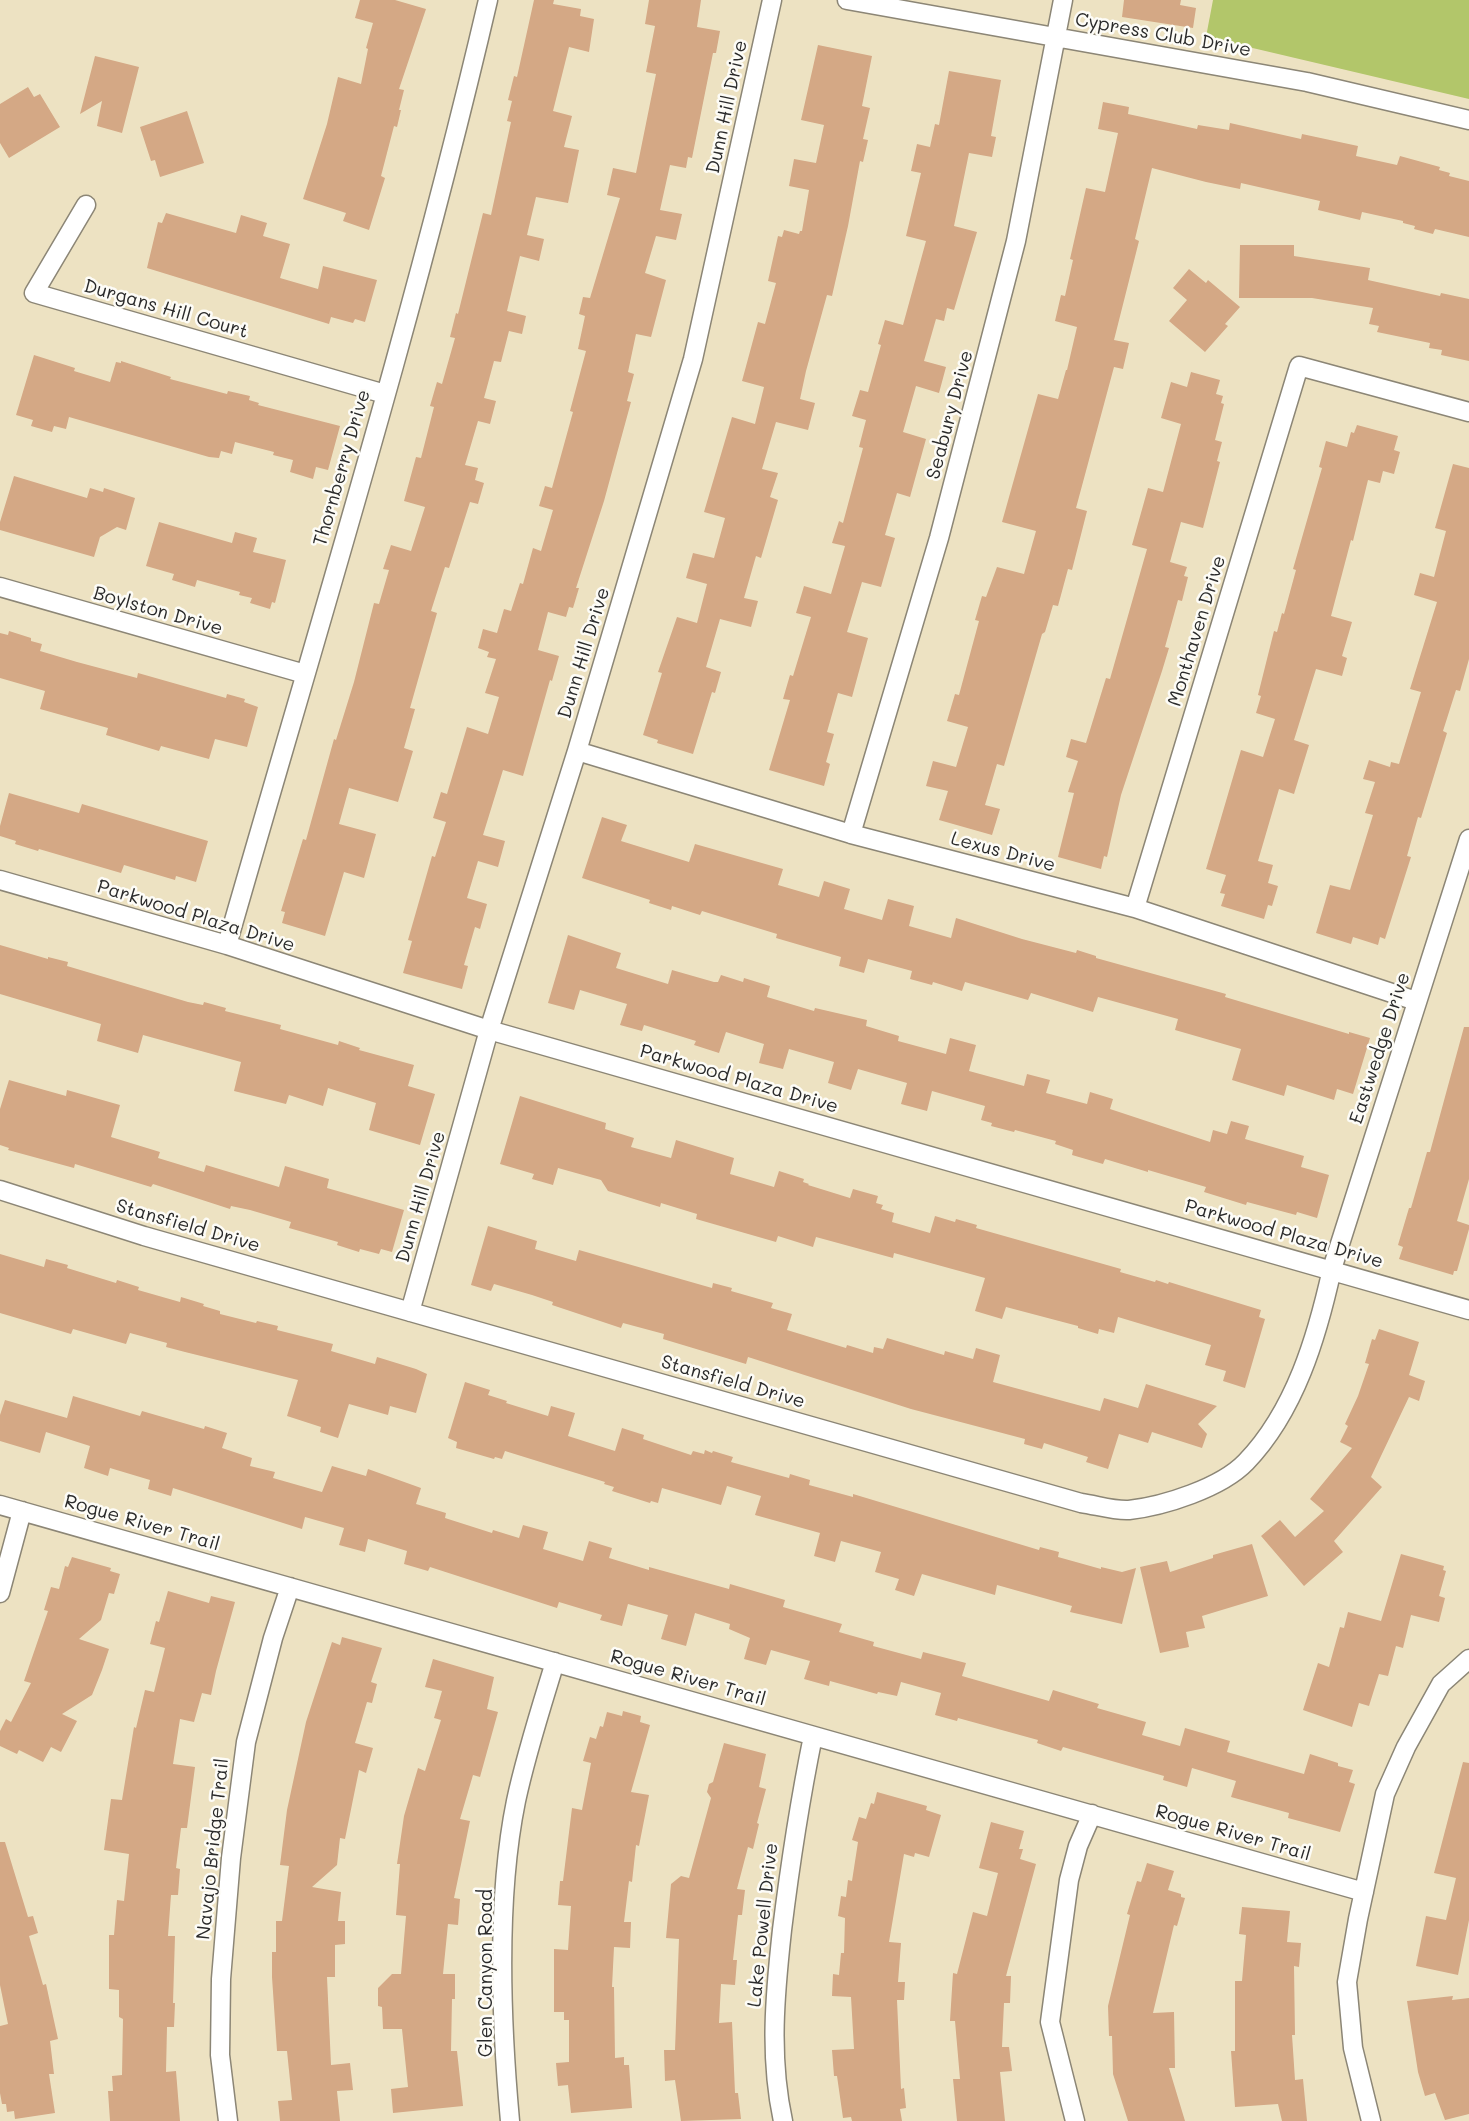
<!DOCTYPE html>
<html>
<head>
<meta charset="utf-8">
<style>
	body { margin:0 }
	canvas { display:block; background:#ede2c2 }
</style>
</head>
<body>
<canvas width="1469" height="2121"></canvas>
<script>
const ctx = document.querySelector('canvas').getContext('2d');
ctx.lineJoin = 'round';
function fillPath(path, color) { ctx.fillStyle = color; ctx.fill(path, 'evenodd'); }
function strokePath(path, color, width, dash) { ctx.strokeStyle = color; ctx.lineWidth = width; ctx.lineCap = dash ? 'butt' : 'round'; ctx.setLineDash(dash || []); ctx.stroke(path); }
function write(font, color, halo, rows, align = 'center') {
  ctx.font = font + ' Mali,sans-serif'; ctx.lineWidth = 5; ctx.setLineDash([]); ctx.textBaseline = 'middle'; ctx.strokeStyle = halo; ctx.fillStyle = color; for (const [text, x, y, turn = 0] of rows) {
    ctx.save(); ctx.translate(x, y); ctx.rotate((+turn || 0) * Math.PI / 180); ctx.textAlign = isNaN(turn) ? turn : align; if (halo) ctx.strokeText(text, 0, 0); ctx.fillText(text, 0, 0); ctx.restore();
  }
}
fillPath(new Path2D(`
	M1213,0H1469V99L1206,37Z`), '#b2c66a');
fillPath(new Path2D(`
	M360,0H395L426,9L399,89L404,90L399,110H401L397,127L394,126L381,176L385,178L369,230L343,221L346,213L303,199L327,124L338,77L361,84L368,49L366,48L373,23L355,18Z
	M534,0H554L553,4L581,9L580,16L594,19L589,52L569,47L553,111L572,116L564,147L579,150L568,203L536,197L527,235L544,239L539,261L520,256L507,311L526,316L522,334L509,331L501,362L494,361L484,398L496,401L490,424L478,421L465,465L478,468L475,480L484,483L478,504L470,502L449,568L445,567L431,611L437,613L410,708L415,709L404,748L413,751L398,802L349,788L339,824L376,834L364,878L344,872L325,936L282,923L285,912L281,911L303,839L306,840L334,739L336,740L354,682L374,603L379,604L389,570L383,569L391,545L411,551L425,507L404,501L416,457L421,458L434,407L430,406L437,382L442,384L455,338L450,337L456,313L458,314L483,213L491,215L511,122L507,121L512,101L508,100L514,76L517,77Z
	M649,0H701L697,27L720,31L716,53H713L692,158L688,157L686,168L670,165L660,210L682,214L676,240L656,236L645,273L666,280L651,337L636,334L628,372L634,374L627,401L631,402L604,501L576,588H579L573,608L569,607L566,617L548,612L538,650L559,656L552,681L550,680L523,776L503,770L483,835L505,841L498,867L478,861L467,898L487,904L480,929L475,927L464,965L468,966L462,989L403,973L412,941L408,940L432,856L435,857L446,822L433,818L441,792L447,794L467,727L488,734L499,697L485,693L496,659L487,657L489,652L478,648L483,629L497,633L504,609L511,611L520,583L523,584L533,548L541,551L553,510L539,506L545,486L552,488L573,412L570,411L586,351L578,349L585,316L579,314L583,297L590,298L620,198L607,195L613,168L636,173L656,74L646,72L655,26L645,24Z
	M1124,0H1181L1180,5L1196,8L1193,28L1122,17Z
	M818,45L872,56L862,106L870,108L863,139L868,140L863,162L860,161L848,226L832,296L827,295L806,371L800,399L815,403L808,430L776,422L762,469L778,473L770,497L778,500L761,558L756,556L744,598L758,601L751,627L720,619L706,667L721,672L715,693L712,692L693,754L657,743L658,740L643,735L662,673L658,672L677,617L697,623L707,584L686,578L693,553L714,558L725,518L704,512L732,417L755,424L764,387L742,381L758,322L765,324L776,283L768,281L778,236L782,237L784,230L799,234L800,231H802L809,190L789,186L794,159L816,163L824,125L801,120Z
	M95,56L139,67L122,133L97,126L102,101L80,114Z
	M949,71L1001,80L991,136L996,137L992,157L969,153L954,226L977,232L954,310L947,308L944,321L936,319L924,361L946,367L939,393L916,386L903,432L926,439L910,497L897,493L885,535L895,538L881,587L862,582L847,632L868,638L852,697L838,693L827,732L834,734L826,762L830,764L824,786L769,770L790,700L783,699L790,675L793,676L811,617L796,613L804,586L831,594L845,546L832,543L839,521L843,523L863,448L859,447L866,420L852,416L860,390L868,392L881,345L878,344L885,320L903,325L926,241L906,236L921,173L911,171L917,144L930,147L935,124L939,125Z
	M28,87L34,97L40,94L60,127L9,158L0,143V104Z
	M1103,102L1129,107L1128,114L1197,129L1198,125L1229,130L1230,123L1301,139L1302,134L1358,146L1356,156L1397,165L1400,156L1440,167L1439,170L1450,173L1449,176L1469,181V237L1435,229L1433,234L1414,229L1415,226L1403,223V221L1362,212L1360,220L1318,210L1320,201L1241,183L1240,189L1206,182L1152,168L1135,239L1139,241L1114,340L1129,343L1123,369L1114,367L1076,508L1087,511L1072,570L1068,569L1058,606L1053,605L1045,632L1042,634L1004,766L997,764L985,805L1000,809L992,835L939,820L948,791L926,786L933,761L956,767L968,727L947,721L955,694L959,695L979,621L975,620L982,596L986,597L997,567L1024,574L1036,531L1002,522L1038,394L1058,399L1066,370H1067L1077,327L1055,321L1061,295L1065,296L1073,260L1070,259L1086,188L1105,192L1118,133L1098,129Z
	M187,111L204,163L160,177L155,160L151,161L140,127Z
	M166,213L236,233L241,215L267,223L263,236L290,244L280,278L318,289L323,266L377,280L365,322L355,319L353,323L331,317L329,324L147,268L158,222L162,223Z
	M1240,245H1294V256L1370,268L1368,280L1440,296L1441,293L1469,299V361L1441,355L1442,350L1429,348L1430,343L1377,332L1379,326L1369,324L1373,308L1312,298H1239Z
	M1189,269L1206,283L1208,280L1240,307L1225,324L1228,326L1205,352L1169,321L1187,300L1173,288Z
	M34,355L75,368L74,371L110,382L116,362L121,363V361L171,377L170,379L227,394L228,391L250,396L249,400L259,403L258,405L340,426L328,470L316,467L313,479L290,472L293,460L273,455L274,452L235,442L232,454L221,451L219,458L209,457L69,417L66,429L54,426L52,432L31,426L33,420L16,415Z
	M1191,372L1220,380L1216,394L1223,396L1221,403L1224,404L1215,440L1222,442L1217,461L1220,462L1203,528L1181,522L1170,562L1187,567L1184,576L1188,577L1182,601L1178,600L1165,647L1169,648L1162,671L1121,795L1107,857L1104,856L1101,869L1058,857L1074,793L1068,792L1078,761L1066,757L1071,739L1086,743L1106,678L1110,679L1147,549L1132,545L1148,488L1163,492L1181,424L1161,418L1171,382L1187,387Z
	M1357,425L1398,436L1394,450L1400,452L1394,474L1383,471L1380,483L1368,480L1353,541L1351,540L1331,616L1352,622L1342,656L1347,658L1342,676L1316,669L1294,740L1309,745L1294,794L1279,789L1258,861L1273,865L1268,883L1278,886L1272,906L1268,905L1264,919L1221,906L1225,894L1220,893L1226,875L1206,869L1241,750L1263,757L1275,719L1256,713L1261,696L1258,695L1274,631L1277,632L1282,613L1284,614L1296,570L1293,569L1322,468L1319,467L1326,441L1347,447L1351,432L1354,433Z
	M1453,464L1469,468V659L1460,691L1456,690L1443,731L1447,733L1421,818L1418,817L1407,856L1411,857L1385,939L1380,937L1378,945L1353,937L1351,944L1316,933L1330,885L1350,890L1373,815L1365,813L1375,782L1363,779L1369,760L1390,767L1391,762L1399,764L1421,692L1410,689L1437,602L1414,595L1420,573L1434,577L1446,531L1435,528Z
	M14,476L87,498L90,488L103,492L104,488L135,498L126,530L117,527L100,537L94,557L0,530V522Z
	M159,522L232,543L235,532L257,538L253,552L286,560L275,603L272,602L270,609L250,603L252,598L239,595L240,592L197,580L195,587L172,580L174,574L146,566Z
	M9,631L31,638V641L42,644L40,651L77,662L137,678L138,673L226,698L227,694L245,699L244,702L258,707L247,747L215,739L209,759L161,746L159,751L106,735L108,728L40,709L45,691L0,678V633L8,635Z
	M9,793L79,813L82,804L208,841L196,882L176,876L175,880L124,865L121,873L39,849L38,851L15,844L16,841L0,836V826Z
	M602,817L627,825L621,841L689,862L695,844L783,869L778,885L819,897L824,881L850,889L844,909L882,920L888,899L914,906L909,926L951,938L956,918L1022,939L1076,953L1077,950L1096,956V958L1226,994L1225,997L1349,1034V1032L1370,1038L1353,1094L1337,1089L1334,1100L1287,1085L1284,1096L1232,1080L1241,1049L1175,1030L1178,1019L1098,997L1093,1012L1031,993L1028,1000L965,982L962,991L933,982L932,985L910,979L912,971L868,959L864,973L839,966L841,957L776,938L777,934L702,911L700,915L672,906L671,910L649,903L650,900L582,878Z
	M568,935L621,953L616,968L668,984L672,970L714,982H718L721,975L743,982L744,978L770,986L767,997L814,1011L815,1008L867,1020L866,1026L899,1036L898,1041L946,1054L950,1038L976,1045L969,1071L1024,1086L1027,1074L1050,1080L1046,1093L1087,1104L1090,1092L1113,1099L1110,1109L1210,1142L1213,1130L1227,1134L1231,1121L1249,1126L1245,1139L1304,1156L1301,1167L1329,1175L1317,1218L1297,1212L1296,1215L1247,1202L1246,1205L1204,1192L1206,1187L1148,1170V1172L1105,1159L1103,1164L1072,1155L1073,1150L1055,1144L1056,1141L1015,1130L1014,1132L991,1126L992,1123L981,1120L985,1106L932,1091L927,1111L901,1104L907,1083L858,1069L851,1090L828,1083L834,1062L789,1049L783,1069L759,1063L764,1044L726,1032L719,1053L694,1045L696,1041L644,1025L642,1031L620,1025L627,1004L580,990L574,1010L548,1003Z
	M0,945L48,959V957L68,962L67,966L188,1002L203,1005L204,1002L226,1008L225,1011L281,1025L280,1029L338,1045L339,1041L360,1048L359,1050L414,1065L408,1086L435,1094L420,1145L369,1130L376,1103L328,1088L323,1106L289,1095L286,1104L234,1091L241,1062L143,1035L138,1053L97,1041L101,1024L0,994Z
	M1464,1027H1469V1179L1457,1221L1469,1225V1229L1457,1271H1454L1453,1275L1399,1259L1403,1247L1398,1245L1409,1208H1411L1427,1152H1430Z
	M9,1080L66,1096L67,1090L120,1105L111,1137L160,1152L158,1158L204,1172L206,1165L279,1187L285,1166L329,1179L327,1188L404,1210L392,1252L381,1249L379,1254L360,1249L359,1252L337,1245L338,1242L289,1228L291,1222L250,1210L231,1206L230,1209L153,1184L151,1187L75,1164L74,1168L8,1150L9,1148L0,1145V1109Z
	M520,1096L606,1123L605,1129L634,1138L631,1147L671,1158L676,1140L734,1158L730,1174L774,1187L779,1171L804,1179L803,1182L809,1184L808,1185L850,1198L853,1189L878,1196L876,1203L883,1205L881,1209L894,1213L892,1222L930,1233L935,1216L955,1222L956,1219L977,1225L976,1228L1121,1269L1120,1272L1155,1282L1156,1280L1168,1284L1169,1282L1261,1310L1259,1317L1265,1319L1245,1388L1223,1381L1226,1371L1205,1365L1211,1345L1118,1317L1114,1333L1099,1329L1098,1334L1078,1328V1326L1006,1307L1002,1319L975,1311L985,1278L894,1253L893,1258L816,1237L813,1247L778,1236L776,1242L696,1219L697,1214L661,1203L660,1207L608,1191L601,1180L558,1168L553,1185L532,1179L534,1174L500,1164Z
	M488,1226L537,1241L535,1249L576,1261L579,1250L712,1288L713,1283L732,1288L731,1291L773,1303L771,1308L792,1314L787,1330L846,1348L847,1345L873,1353L874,1347L883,1349L887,1338L944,1355L945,1351L973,1359L976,1348L1000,1355L993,1382L1100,1411L1104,1398L1138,1408L1146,1384L1217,1406L1198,1424L1207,1434L1202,1448L1152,1432L1148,1443L1119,1434L1108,1469L1086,1462L1088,1457L1044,1443L1042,1449L1024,1444L1025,1439L911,1409L748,1357L746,1364L663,1339L664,1334L623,1323L621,1328L552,1305L553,1302L532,1295L494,1284L491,1291L471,1285Z
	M0,1254L44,1267L46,1259L68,1265L67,1268L116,1283L117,1280L139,1287L138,1290L180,1302L181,1297L204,1304L203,1306L220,1311V1314L256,1323L257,1321L278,1326L277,1330L333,1344L331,1351L375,1364L377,1357L416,1369L427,1374L416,1413L390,1406L388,1415L349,1404L338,1438L320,1432L321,1427L287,1416L298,1380L185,1352L166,1347L167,1343L130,1333L126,1344L73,1329L71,1334L0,1313Z
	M1379,1329L1419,1342L1409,1375L1425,1381L1419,1401L1409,1397L1371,1477L1382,1487L1334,1541L1343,1552L1304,1586L1261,1536L1280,1520L1295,1537L1324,1511L1310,1499L1352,1448L1340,1442L1348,1426L1345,1424L1358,1396L1369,1364L1365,1363L1372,1339L1375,1340Z
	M465,1382L490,1390L488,1395L507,1401L506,1403L548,1416L551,1406L575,1413L568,1436L615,1451L622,1428L644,1435L643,1439L691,1455L693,1451L704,1454L705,1450L712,1453L713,1451L733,1457L731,1462L789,1478L790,1474L810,1480L809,1485L853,1497V1494L1039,1550L1040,1547L1059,1552L1058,1557L1101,1569V1567L1122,1572L1136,1568L1122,1624L1070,1612L1072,1606L997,1585L995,1595L922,1574L914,1596L895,1590L899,1579L875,1572L881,1552L841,1541L835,1562L814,1556L820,1533L755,1515L761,1496L727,1486L721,1505L662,1488L658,1503L651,1501L650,1503L612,1491L614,1487L604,1484L605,1482L505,1451L502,1459L495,1457L494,1459L456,1448L457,1442L448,1438Z
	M73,1396L140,1416L142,1411L204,1429L205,1426L227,1433L222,1448L252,1458L250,1466L275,1472L273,1478L322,1492L332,1466L366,1476L368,1469L421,1488L416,1504L446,1513L445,1518L492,1533L493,1530L519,1538L523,1525L548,1532L543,1549L583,1561L589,1541L612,1548L609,1558L649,1570V1567L729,1589L730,1584L785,1600L783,1607L842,1624L839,1632L874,1642L873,1646L921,1659L923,1652L966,1663L962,1676L1049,1701L1053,1690L1099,1704L1097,1708L1146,1722L1142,1735L1180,1746L1185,1728L1230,1741L1227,1752L1304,1774L1310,1754L1338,1763V1766L1353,1770L1349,1782L1355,1784L1340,1832L1288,1818L1289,1813L1231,1797L1236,1781L1192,1768L1187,1787L1163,1780L1164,1776L1063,1747L1061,1751L1037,1743L1038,1740L958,1718L957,1721L935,1715L941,1693L901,1682L897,1696L878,1692L877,1694L830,1681L829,1686L804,1679L810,1661L771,1650L766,1665L744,1659L750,1638L729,1629L730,1624L695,1613L686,1646L661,1639L668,1615L628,1604L622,1626L600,1620L602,1615L559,1602L557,1608L430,1567L428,1571L404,1564L407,1551L368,1539L365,1552L339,1545L344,1528L305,1517L302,1529L173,1488L171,1496L148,1489L150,1480L110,1468L108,1476L84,1468L90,1446L46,1432L40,1453L0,1441V1415L5,1400L67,1418Z
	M1252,1544L1268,1596L1202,1616L1205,1628L1186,1632L1189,1647L1160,1653L1140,1567L1167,1561L1170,1572L1213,1558V1555Z
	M1401,1554L1444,1566L1443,1570L1446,1571L1439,1596L1445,1598L1439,1622L1411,1615L1403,1648L1396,1646L1388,1676L1379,1674L1369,1706L1359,1703L1352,1727L1303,1710L1318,1663L1329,1667L1340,1627L1344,1628L1348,1612L1381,1621Z
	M72,1557L111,1568L110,1571L120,1574L114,1594L109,1593L101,1620L79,1639L109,1649L102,1670L92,1695L62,1714L77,1721L61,1752L51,1747L43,1762L19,1750L17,1754L0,1746V1731L6,1719L11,1722L31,1683L24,1681L48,1611L44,1610L51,1587L59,1589L65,1566L68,1567Z
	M168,1591L209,1603L211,1596L235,1602L216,1671L211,1695L202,1693L194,1722L180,1719L173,1764L195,1767L187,1828H181L176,1868L180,1869L178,1895H171L168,1936H175L173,2003H175L174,2027H167L166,2072L176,2071L180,2121H110L108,2091H113L112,2076L122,2075L123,2019L119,2017V1990L109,1989V1935H114L117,1900L124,1901L129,1854L104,1850L111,1799L122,1800L134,1727L136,1728L145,1690L154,1692L165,1648L150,1644L156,1621L159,1622Z
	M342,1637L382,1648L371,1682L377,1684L372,1703L367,1702L355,1743L373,1748L366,1773L359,1770L345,1839L340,1838L337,1865L312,1887L341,1892L338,1921H345V1944L335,1945V1977H327L331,2065L350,2063L353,2090L337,2091L340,2121H280L278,2101L292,2100L287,2051H277L272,1977V1952H276V1921H282L289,1866L280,1865L287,1810L306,1722L332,1642L340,1645Z
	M433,1659L494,1677L487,1709L498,1712L480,1777L473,1775L460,1819L470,1821L454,1898L460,1899L458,1925L448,1924L443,1974H455V1999H452L451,2051H457L463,2106L393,2113L391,2089L408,2087L402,2029H383L382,2007L378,2006V1988L392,1974H401L406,1916L396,1915L400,1864H397L404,1816L418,1768L425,1771L441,1720L434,1718L442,1691L425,1687Z
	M623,1711L641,1716L640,1722L650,1725L631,1792L649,1795L639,1846L636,1845L632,1882L629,1881L624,1922H631L630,1948L614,1947L612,1987H614L615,2058L624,2057V2065H629L632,2108L571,2113L568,2085L558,2086L556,2063L569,2062V2020H564V2012H554V1949L568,1950L571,1906L558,1905L560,1881H563L572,1808L582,1810L591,1763L583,1761L590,1737L596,1739L600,1726L603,1727L607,1712L622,1716Z
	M724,1743L766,1754L759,1787L766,1789L757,1823L759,1824L753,1849L748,1847L737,1889L745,1890L742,1915H738L733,1960H737L735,1985L721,1984L719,2023L732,2022L735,2093H738L741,2119L681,2121L675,2080L665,2081L664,2050H675L679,1939L666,1938L671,1884L681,1876L689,1878L711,1798L707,1792L709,1784L713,1782Z
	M1463,1762L1469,1763V1920L1458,1975L1416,1966L1426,1916L1446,1920L1456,1878L1434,1873Z
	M877,1792L927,1806L926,1810L941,1815L929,1857L915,1853L914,1857L904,1854L889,1942L901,1943L898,1982H905L904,2000H897L901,2089L904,2088L906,2108L900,2109L902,2121H852L851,2117L843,2118L837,2076H834L832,2050L854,2049L851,1997L832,1996L833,1974L839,1975L841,1953H844L845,1918L838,1916L841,1896L846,1897L848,1880L852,1881L858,1842L852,1840L859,1817L866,1819L871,1803L874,1804Z
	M991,1822L1024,1831L1019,1849H1023L1020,1859L1036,1864L1006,1976H1011L1010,2003H1004L1002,2047H1009L1012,2071L1000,2072L1005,2121H957L953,2079H960L955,2021H950L953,1973L957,1974L973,1912L987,1916L998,1873L979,1868Z
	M0,1842H5L28,1917L33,1916L38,1933L29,1936L43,1985L46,1984L58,2039L50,2041L54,2074H49L55,2113L15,2119L14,2111L7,2112L6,2104H2L0,2093V2026L8,2024L0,1985Z
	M1147,1863L1174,1871L1168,1890L1181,1894V1897L1185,1898L1177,1926L1174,1925L1153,2013L1174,2012L1175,2068H1169L1185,2121H1128L1113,2074L1112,2036H1109L1108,2006L1130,1915L1127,1914L1137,1881L1141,1882Z
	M1242,1907L1290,1911L1287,1942L1301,1943L1299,1967L1294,1966L1295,2035H1292L1295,2080L1303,2079L1307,2121H1282L1278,2104L1235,2107L1231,2051H1235V1981H1242L1246,1935L1239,1934Z
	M1453,1996L1452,2000L1469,1998V2114L1445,2120L1435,2093L1425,2096L1418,2072L1407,2001Z`), '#d4a885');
const minor = new Path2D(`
	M847,0L1307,82L1469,120
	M86,205L34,293L385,394
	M0,587L305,674
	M577,751L851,834L1135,908L1416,1001
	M851,834L939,538L1016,241L1063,0
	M0,880L227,945L489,1030L1469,1310
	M1135,908L1299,366L1469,412
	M227,945C317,631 414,318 488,0
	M0,1190L144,1236L1081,1503C1096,1505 1114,1511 1129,1510C1164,1506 1221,1488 1246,1462C1295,1411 1317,1337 1332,1269L1469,839
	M410,1312L489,1030L577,751L693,359L772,0
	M0,1505L1364,1892
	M0,1593L22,1511
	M228,2121L220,2055L221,1979L231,1858L246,1742L273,1638L290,1587
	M510,2121C501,2022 496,1899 516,1801C526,1754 541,1708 555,1662
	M783,2121C769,2057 775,1994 782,1930C790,1865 800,1800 813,1736
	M1075,2121L1050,2022L1069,1880L1078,1846L1092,1814
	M1371,2121L1353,2048L1347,1982L1358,1919L1385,1794L1406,1747L1441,1684L1469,1659`);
strokePath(minor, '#8c8676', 21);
strokePath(minor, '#fff', 18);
write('19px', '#2b2b2b', '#fdfcf7', [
	["Cypress Club Drive",1163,35,10],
	["Dunn Hill Drive",727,107,-78],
	["Durgans Hill Court",166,309,16],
	["Seabury Drive",950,415,-75],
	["Thornberry Drive",342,468,-74],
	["Boylston Drive",158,611,16],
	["Monthaven Drive",1197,631,-73],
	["Dunn Hill Drive",584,653,-73],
	["Lexus Drive",1003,852,15],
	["Parkwood Plaza Drive",196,916,17],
	["Eastwedge Drive",1380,1048,-72],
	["Parkwood Plaza Drive",739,1079,16],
	["Dunn Hill Drive",421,1197,-74],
	["Stansfield Drive",188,1226,16],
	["Parkwood Plaza Drive",1284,1234,16],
	["Stansfield Drive",733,1382,16],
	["Rogue River Trail",142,1523,16],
	["Rogue River Trail",688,1678,16],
	["Rogue River Trail",1233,1833,16],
	["Navajo Bridge Trail",213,1849,-84],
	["Lake Powell Drive",763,1925,-84],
	["Glen Canyon Road",486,1973,-90]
]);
</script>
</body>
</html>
